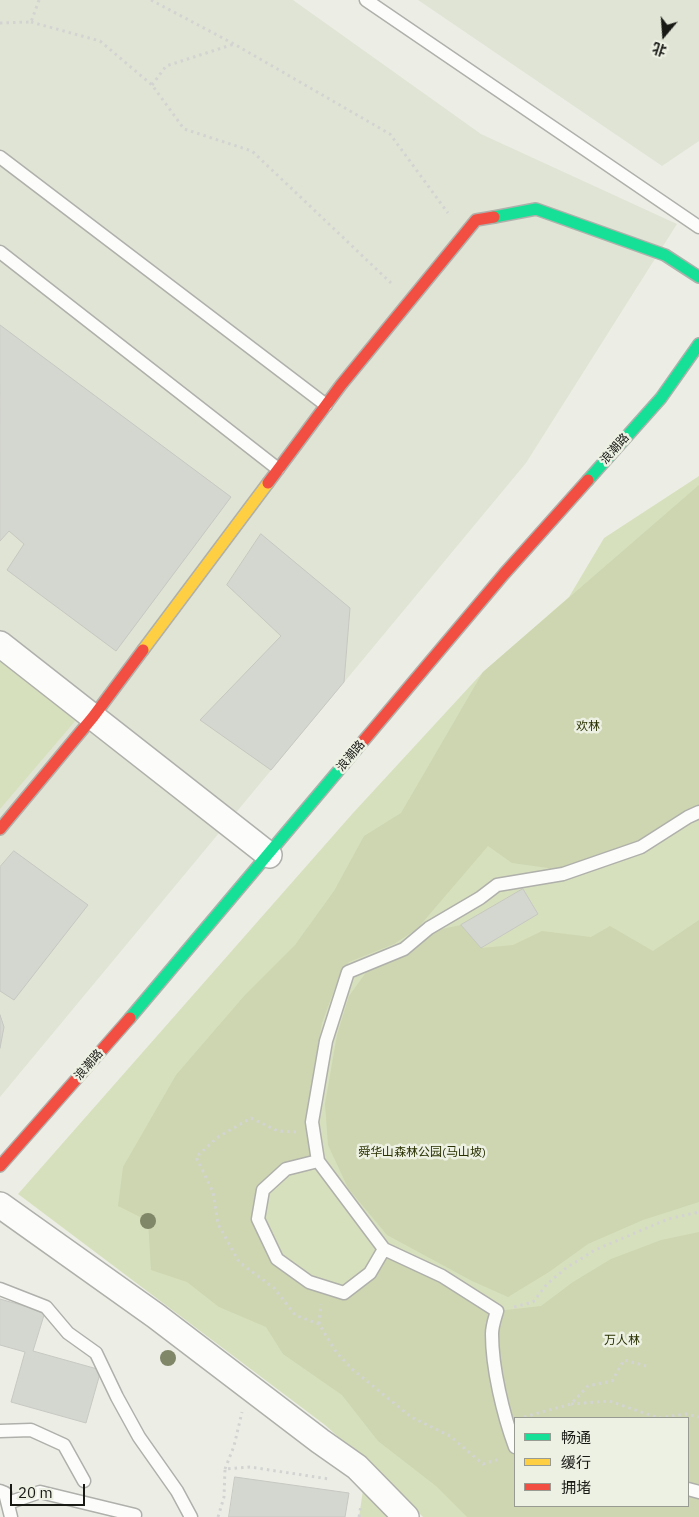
<!DOCTYPE html>
<html>
<head>
<meta charset="utf-8">
<style>
	body { margin:0 }
	#map { position:relative; width:699px; height:1517px; overflow:hidden; background:#eceee6; font-family:"IBM Plex Sans","Noto Sans SC",sans-serif }
	canvas { display:block }
	.legend { position:absolute; left:514px; top:1417px; width:175px; height:90px; box-sizing:border-box; background:#edf1e3; border:1px solid #989b91; margin:0; padding:6px 9px; list-style:none; font-size:15px; color:#181915 }
	.legend li { display:flex; align-items:center; gap:10px; height:25px }
	.legend b { width:25px; border:1px solid #989b91 }
	.north { position:absolute; left:639px; top:10px; width:50px; height:50px; -webkit-text-stroke:4px #edf1e3; paint-order:stroke; rotate:198deg; font-size:14px; font-weight:700; line-height:20px; text-align:center; color:#181915 }
	.north::after { content:''; display:block; margin:auto; width:18px; height:22px; background:#181915; clip-path:polygon(50% 0,100% 100%,50% 72%,0 100%) }
	.scale { position:absolute; left:10px; top:1484px; width:75px; height:22px; box-sizing:border-box; border:2px solid #181915; border-top:0; padding-left:6px; font-size:15px; line-height:18px; white-space:nowrap; color:#181915; -webkit-text-stroke:4px #edf1e3; paint-order:stroke }
</style>
</head>
<body>
<div id="map">
<canvas width="699" height="1517"></canvas>
<ul class="legend">
<li><b style="height:6px;background:#16e098"></b>畅通</li>
<li><b style="height:6px;background:#ffcf43"></b>缓行</li>
<li><b style="height:6px;background:#f24e42"></b>拥堵</li>
</ul>
<div class="north">北</div>
<div class="scale">20 m</div>
</div>
<script>
const ctx = document.querySelector('canvas').getContext('2d');
ctx.lineJoin = 'round';
function fillPath(path, color) { ctx.fillStyle = color; ctx.fill(path, 'evenodd'); }
function strokePath(path, color, width, dash) { ctx.strokeStyle = color; ctx.lineWidth = width; ctx.lineCap = dash ? 'butt' : 'round'; ctx.setLineDash(dash || []); ctx.stroke(path); }
function write(font, color, halo, rows, align = 'center') {
  ctx.font = font + ' "IBM Plex Sans","Noto Sans SC",sans-serif'; ctx.lineWidth = 5; ctx.setLineDash([]); ctx.textBaseline = 'middle'; ctx.strokeStyle = halo; ctx.fillStyle = color; for (const [text, x, y, turn = 0] of rows) {
    ctx.save(); ctx.translate(x, y); ctx.rotate((+turn || 0) * Math.PI / 180); ctx.textAlign = isNaN(turn) ? turn : align; if (halo) ctx.strokeText(text, 0, 0); ctx.fillText(text, 0, 0); ctx.restore();
  }
}
fillPath(new Path2D(`
	M0,0H293L481,134L677,224L526,463L0,1097Z
	M418,0H699V141L662,166Z`), '#e0e4d5');
fillPath(new Path2D(`
	M699,476V1517H423L378,1473L325,1425L18,1194L353,813L483,672L569,597L604,538ZM515,1418H688V1506H515Z
	M0,660L76,720L0,809Z
	M363,1490L389,1517H359Z`), '#d7e0bd');
fillPath(new Path2D(`
	M699,485V817L563,874L548,868L512,863L488,846L417,929L394,944L349,962L339,977L322,1023L310,1093L318,1161L286,1169L263,1190L258,1219L277,1259L309,1282L344,1293L384,1249L497,1311L541,1306L573,1282L611,1259L661,1240L699,1232V1517H467L436,1486L378,1441L342,1395L283,1354L266,1327L219,1307L187,1282L151,1270L148,1221L118,1206L123,1167L176,1075L245,995L295,945L334,891L364,836L401,813L483,672ZM515,1418H688V1506H515Z
	M699,920V1202L643,1220L588,1244L549,1272L508,1297L472,1281L387,1235L348,1188L328,1145L325,1104L337,1035L349,996L370,967L432,931L461,925L481,948L513,945L542,931L591,937L610,926L653,951Z`), '#cdd6b0');
const building = new Path2D(`
	M0,325L231,497L116,651L7,570L24,544L9,531L0,541Z
	M261,534L350,608L344,682L271,770L200,720L281,636L227,585Z
	M14,851L88,905L14,1000L0,991V867Z
	M523,889L538,914L481,948L461,925Z
	M0,1015L4,1027L0,1048Z
	M0,1299L45,1312L33,1351L101,1370L86,1423L11,1402L25,1352L0,1345Z
	M235,1477L349,1493L345,1517H229Z`);
fillPath(building, '#d4d6d0');
strokePath(building, '#c6c8c1', 1);
const lane = new Path2D(`
	M366,0L699,227
	M0,157L326,405
	M0,252L278,469
	M318,1161L286,1169L263,1190L258,1219L277,1259L309,1282L344,1293L370,1273L384,1249L442,1276L497,1311C495,1318 492,1326 492,1334C492,1368 503,1414 515,1447
	M384,1249L318,1161L312,1122L326,1041L348,972L404,949L429,928L480,898L497,885L563,874L641,847L688,817L699,812
	M0,1289L46,1307L68,1333L96,1353L117,1397L139,1437L177,1491L191,1517
	M0,1431L31,1430L64,1445L84,1481
	M688,1489L699,1492
	M0,1491L5,1493L11,1517
	M8,1503L40,1492L135,1515`);
const street = new Path2D(`
	M0,644L269,855
	M0,1205L156,1316L320,1441L357,1467L406,1517`);
const fast = new Path2D(`
	M494,217L536,209L665,255L699,277
	M588,480L661,398L699,344
	M130,1018L344,764`);
const slow = new Path2D(`
	M143,650L268,483`);
const jam = new Path2D(`
	M268,483L341,385L476,220L494,217
	M344,764L504,574L588,480
	M0,829L93,717L143,650
	M0,1166L130,1018`);
strokePath(lane, '#afb0ab', 15);
strokePath(street, '#afb0ab', 28);
strokePath(fast, '#afb0ab', 14);
strokePath(slow, '#afb0ab', 14);
strokePath(jam, '#afb0ab', 14);
strokePath(new Path2D(`
	M151,0L234,44L390,134L448,213
	M31,22L100,41L152,85L184,129L252,151L391,283
	M0,23L31,22L39,0
	M152,85L166,66L234,44
	M296,1132L278,1131L251,1118L218,1137L196,1157L213,1192L218,1224L239,1262L274,1288L295,1315L319,1324L336,1352L352,1369L411,1417L450,1436L483,1464L500,1459
	M514,1307L533,1302L547,1284L566,1268L595,1250L668,1219L699,1212
	M319,1324L321,1304
	M571,1404L609,1401L659,1418L686,1414L699,1417
	M524,1417L571,1404L588,1386L612,1381L624,1360L646,1366
	M225,1469L234,1446L242,1412
	M218,1517L224,1497L225,1469L250,1467L329,1479
	M359,1517L361,1505`), '#d3d4d2', 3, [2.5, 4]);
strokePath(lane, '#fcfcfb', 12);
strokePath(street, '#fcfcfb', 25);
strokePath(fast, '#16e098', 11);
strokePath(slow, '#ffcf43', 11);
strokePath(jam, '#f24e42', 11);
ctx.fillStyle = '#808668';
for (const [x, y] of [
	[148,1221],
	[168,1358]
]) { ctx.beginPath(); ctx.arc(x, y, 8, 0, 2 * Math.PI); ctx.fill(); }
write('12px', '#181915', '#edf1e3', [
	["浪潮路",615,449,-48],
	["浪潮路",351,756,-50],
	["浪潮路",89,1065,-49]
]);
write('12px', '#283000', '#edf1e3', [
	["欢林",588,727],
	["舜华山森林公园(马山坡)",422,1153],
	["万人林",622,1341]
]);
</script>
</body>
</html>
